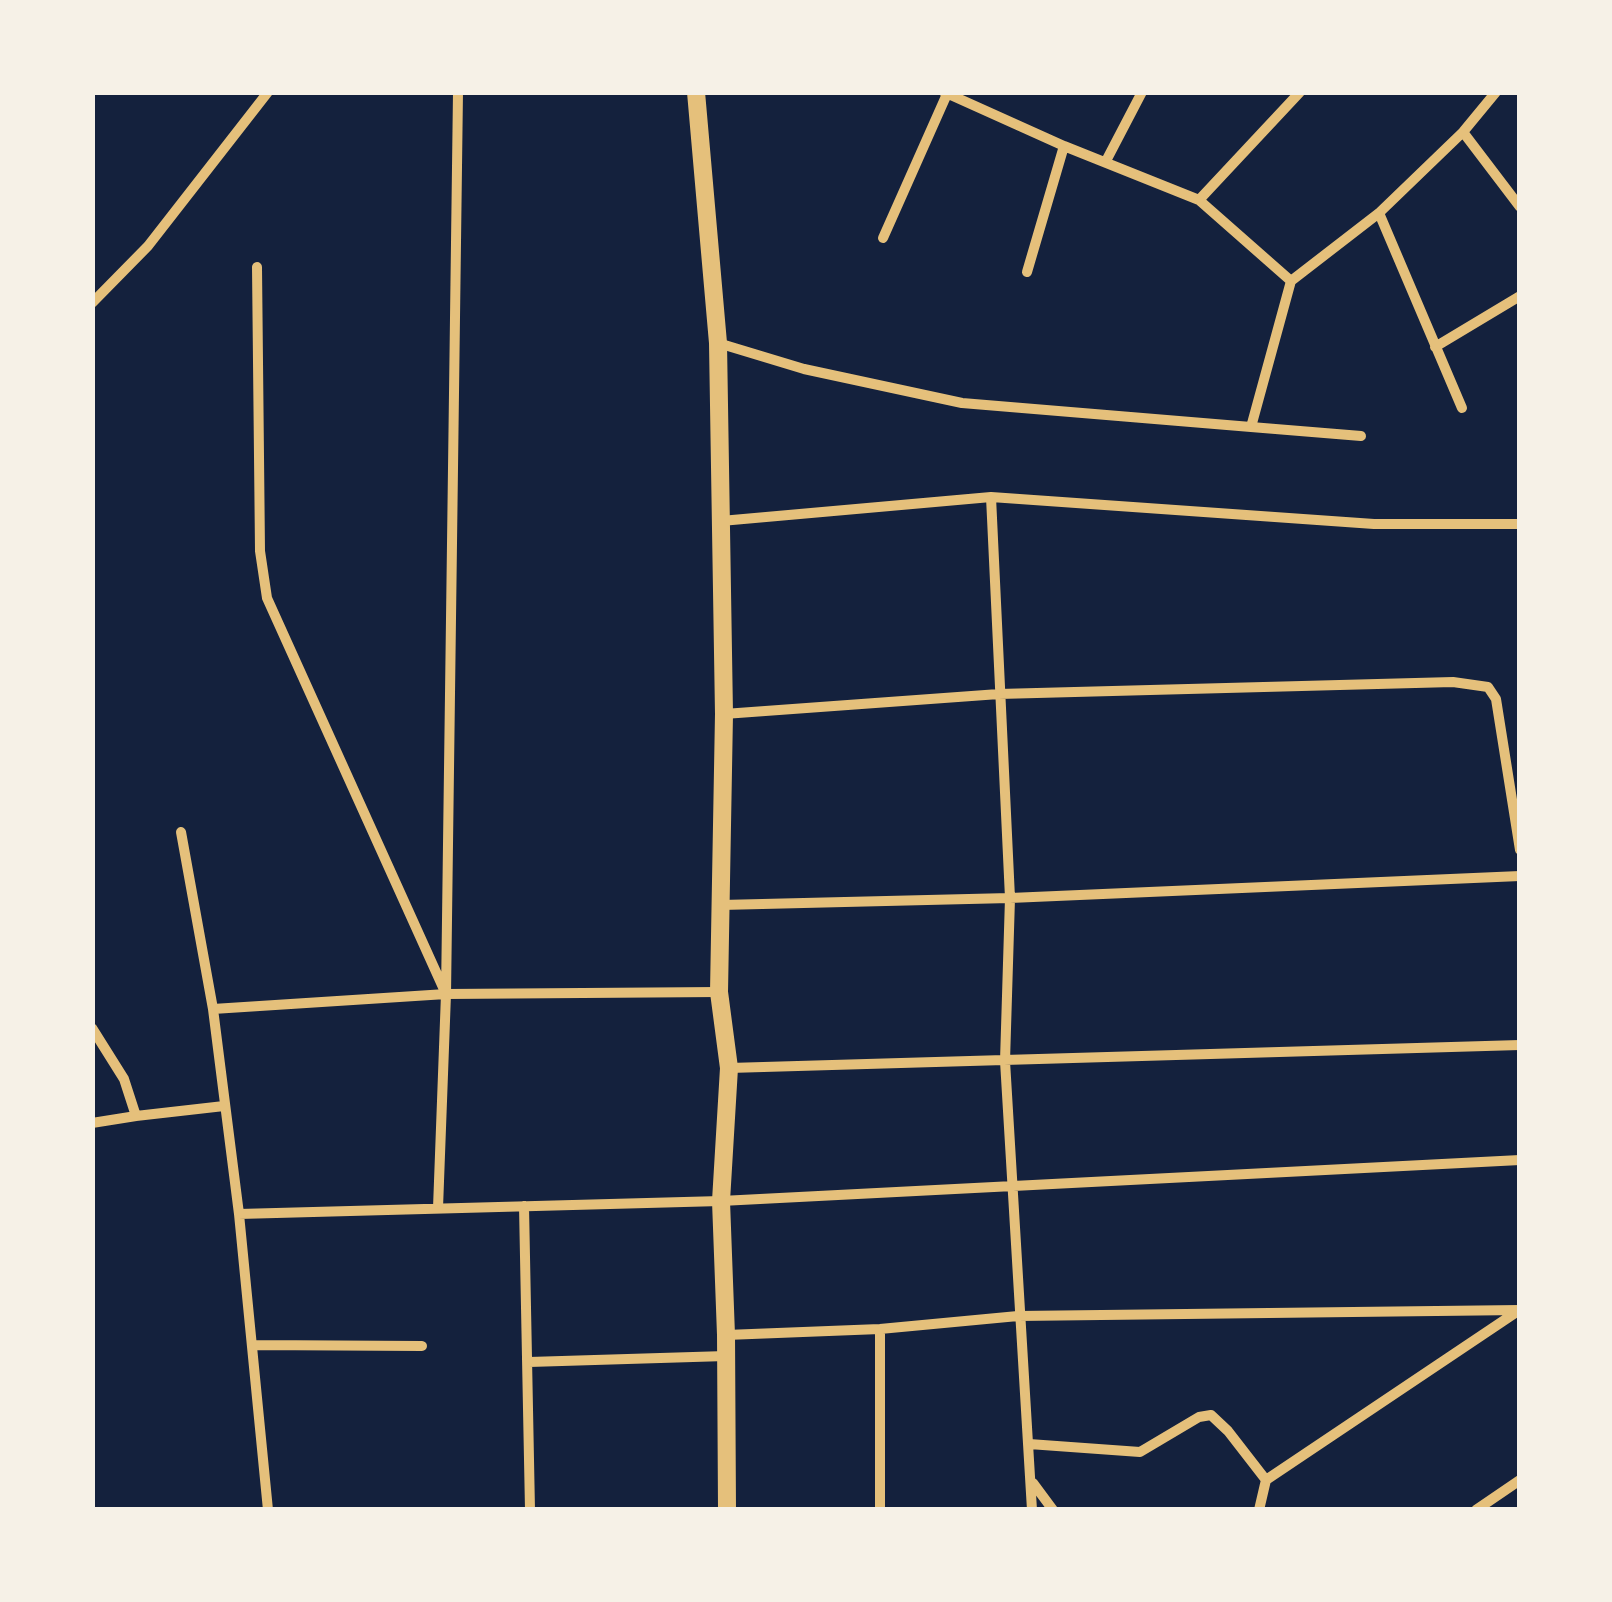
<!DOCTYPE html>
<html>
<head>
<meta charset="utf-8">
<style>
	body { margin:0 }
	#map { position:relative; width:1612px; height:1602px; overflow:hidden; background:#14213d; font-family:"Golos Text",sans-serif }
	canvas { display:block }
	.frame { position:absolute; inset:0; border:95px solid #f6f1e7; pointer-events:none }
</style>
</head>
<body>
<div id="map">
<canvas width="1612" height="1602"></canvas>
<div class="frame"></div>
</div>
<script>
const ctx = document.querySelector('canvas').getContext('2d');
ctx.lineJoin = 'round';
function strokePath(path, color, width, dash) { ctx.strokeStyle = color; ctx.lineWidth = width; ctx.lineCap = dash ? 'butt' : 'round'; ctx.setLineDash(dash || []); ctx.stroke(path); }
strokePath(new Path2D(`
	M944,92L1064,146L1199,200L1291,281
	M1463,132L1520,207
	M1106,161L1142,92
	M1199,200L1300,92
	M1379,213L1462,408
	M883,238L947,94
	M257,267L260,551L267,598L446,994L719,992
	M1027,272L1064,146
	M92,303L148,246L268,92
	M718,343L804,369L962,403L1251,427
	M1435,347L1520,296
	M1361,436L1251,427L1291,281L1379,213L1463,132L1496,92
	M991,497L1010,898L1005,1061L1032,1510
	M721,521L991,497L1374,524H1520
	M724,714L999,694L1453,682L1488,687L1496,699L1520,850
	M181,832L213,1009L239,1214L268,1510
	M721,905L1010,898L1520,876
	M213,1009L446,994
	M92,1028L124,1079L136,1116L224,1106
	M729,1068L1520,1045
	M92,1123L136,1116
	M524,1206L530,1510
	M438,1208L446,994L458,92
	M239,1214L721,1201L1520,1160
	M726,1335L880,1329L1018,1316L1520,1310
	M253,1345L422,1346
	M529,1362L726,1356
	M1029,1444L1140,1452L1199,1417L1211,1415L1228,1431L1266,1480
	M1033,1483L1053,1510
	M880,1510V1329
	M1259,1510L1266,1480L1518,1311
	M1476,1510L1520,1480`), '#e5c07b', 10);
strokePath(new Path2D(`
	M696,92L718,343L724,714L719,992L729,1068L721,1201L726,1335L727,1510`), '#e5c07b', 18);
</script>
</body>
</html>
